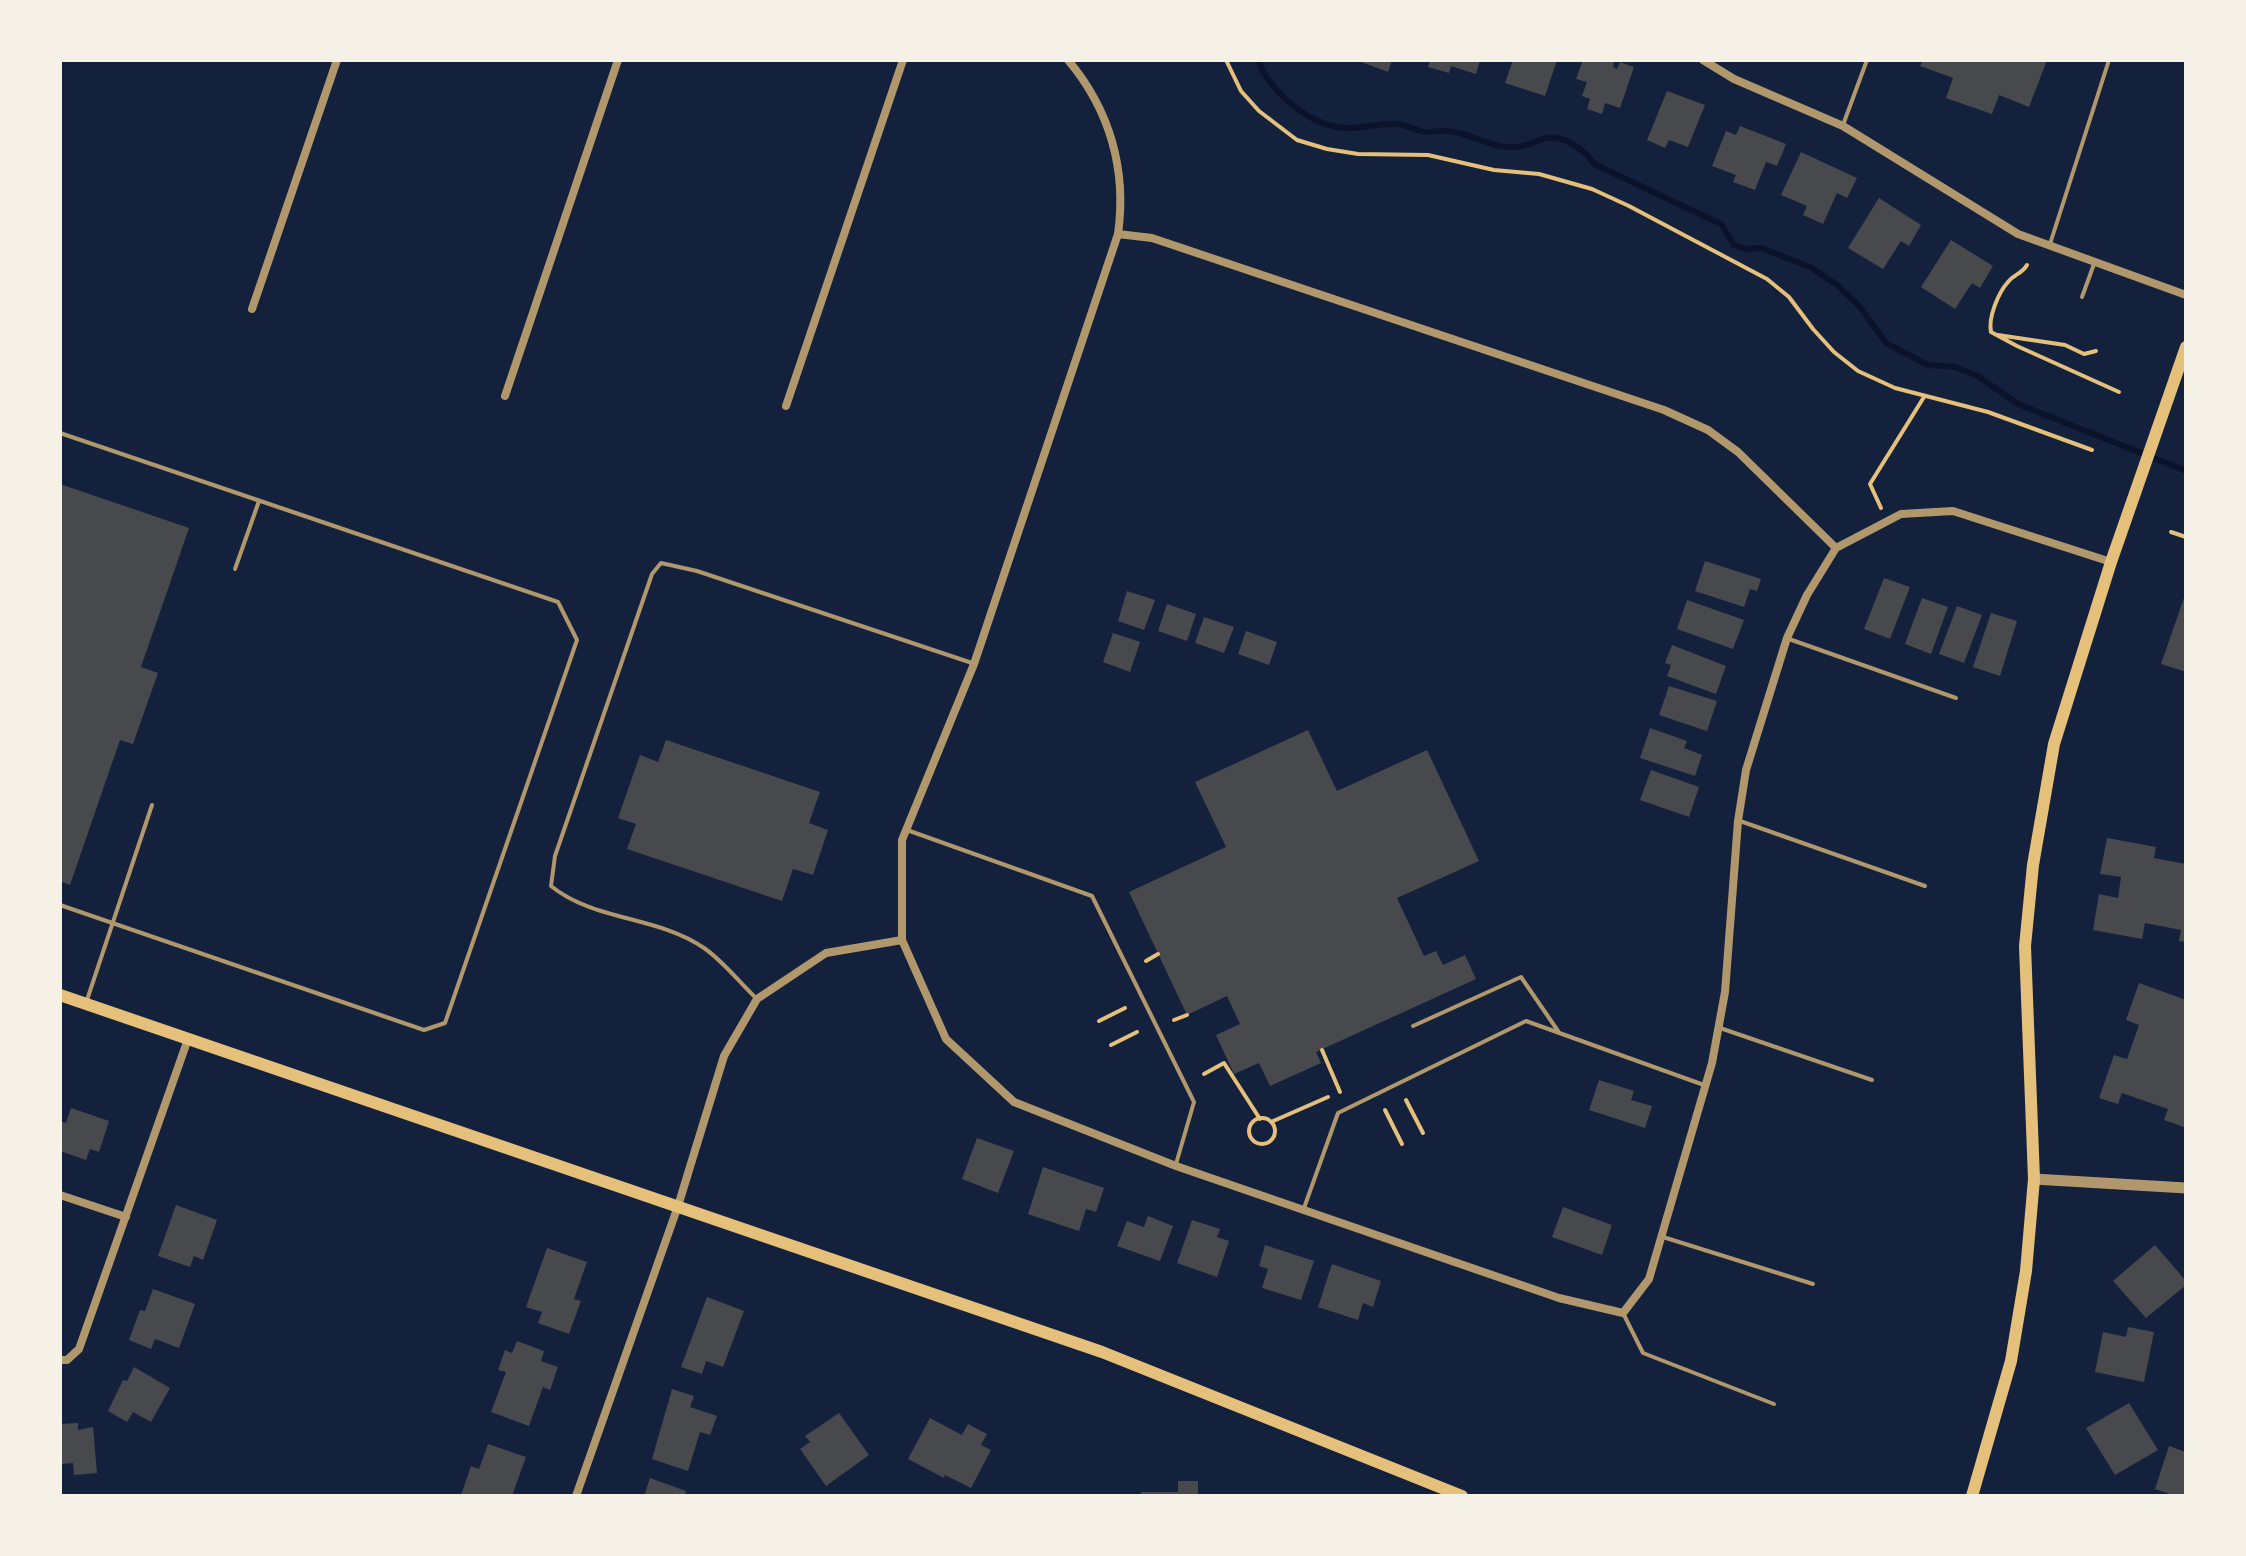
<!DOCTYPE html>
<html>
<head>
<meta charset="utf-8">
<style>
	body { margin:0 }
	#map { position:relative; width:2246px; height:1556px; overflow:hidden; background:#14213d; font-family:Bitter,serif }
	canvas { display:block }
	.frame { position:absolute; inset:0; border:62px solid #f6f1e7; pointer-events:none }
</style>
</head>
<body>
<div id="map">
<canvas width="2246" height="1556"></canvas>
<div class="frame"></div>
</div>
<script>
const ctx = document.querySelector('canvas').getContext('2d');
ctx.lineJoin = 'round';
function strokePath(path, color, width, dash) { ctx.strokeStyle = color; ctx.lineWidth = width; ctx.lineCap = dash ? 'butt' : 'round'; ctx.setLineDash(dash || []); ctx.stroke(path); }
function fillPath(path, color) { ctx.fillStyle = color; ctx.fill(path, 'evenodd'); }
strokePath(new Path2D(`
	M1258,60C1271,94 1314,130 1352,128C1367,127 1380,123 1395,124C1405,124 1414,130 1424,132C1432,132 1441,130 1449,131C1470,133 1487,146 1508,147C1522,148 1530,144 1542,139C1561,132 1585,150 1594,164L1721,224L1734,245L1746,249L1761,248L1810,267L1837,285L1860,307L1886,343L1928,365L1956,367L1979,377L2018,404L2186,471`), '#0b132b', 6);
fillPath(new Path2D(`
	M1356,60H1392L1388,72Z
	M1430,60H1480L1476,74L1451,66L1449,73L1428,67Z
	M1513,60H1557L1545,96L1505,83Z
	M1583,60H1611L1614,61L1613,67L1617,69L1620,62L1634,67L1620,108L1605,103L1602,114L1587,109L1590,99L1582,96L1587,82L1576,79Z
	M1923,60H2047L2029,107L1999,95L1992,114L1946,98L1953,78L1920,66Z
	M1667,91L1705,105L1688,147L1669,140L1665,148L1647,140Z
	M1740,126L1786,144L1777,166L1766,162L1755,190L1733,182L1736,175L1712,166L1726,131L1736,135Z
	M1801,152L1857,178L1847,198L1837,193L1823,224L1803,215L1807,206L1781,195Z
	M1879,198L1921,225L1909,246L1901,241L1883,269L1848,248Z
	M1951,240L1993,266L1980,288L1972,283L1955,309L1921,287Z
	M60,484L189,528L141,667L158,673L133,744L120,740L70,885L60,881Z
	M1705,561L1761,579L1757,591L1750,589L1744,607L1695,591Z
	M1884,578L1910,587L1890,639L1864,629Z
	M1127,591L1155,600L1144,630L1118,621Z
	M2186,592V672L2161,664Z
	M1922,598L1948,607L1931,654L1905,644Z
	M1687,600L1744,620L1733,649L1677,629Z
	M1167,604L1196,614L1187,641L1158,631Z
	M1957,606L1982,615L1964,663L1939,654Z
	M1991,613L2017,621L2000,676L1973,667Z
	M1204,617L1234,627L1224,653L1195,643Z
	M1246,631L1277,642L1269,665L1238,654Z
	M1113,633L1140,642L1130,672L1103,662Z
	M1672,645L1726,666L1716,694L1667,676L1671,665L1665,663Z
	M1669,686L1717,701L1707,731L1659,715Z
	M1650,728L1687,741L1684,748L1702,755L1695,776L1640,758Z
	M1308,730L1337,791L1427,750L1479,861L1397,898L1424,956L1436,951L1443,965L1465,955L1476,979L1316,1052L1321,1063L1270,1086L1259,1063L1234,1074L1216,1035L1240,1024L1227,996L1187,1015L1129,892L1226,847L1195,782Z
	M666,740L820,792L809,823L828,830L813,875L793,869L782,901L627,849L636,824L618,818L640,755L658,762Z
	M1651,770L1699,787L1689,817L1640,800Z
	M2107,838L2156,847L2154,858L2186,864V942L2179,941L2181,930L2145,923L2142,939L2093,930L2099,894L2118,898L2121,877L2100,874Z
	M2139,983L2186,1000V1120L2184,1127L2164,1120L2168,1109L2122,1093L2118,1104L2099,1098L2114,1055L2127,1059L2139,1025L2126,1020Z
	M1599,1080L1634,1091L1631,1100L1652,1106L1645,1128L1589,1110Z
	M71,1108L109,1121L99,1152L90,1149L86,1160L60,1151V1121L66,1123Z
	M977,1138L1014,1151L998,1193L962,1179Z
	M1043,1167L1104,1188L1096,1212L1086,1209L1079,1231L1028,1214Z
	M176,1205L217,1220L203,1260L194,1256L190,1267L158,1256Z
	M1563,1207L1612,1225L1602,1255L1552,1237Z
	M1148,1216L1173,1226L1160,1261L1117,1246L1127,1221L1144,1227Z
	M1192,1220L1220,1229L1217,1237L1229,1241L1217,1277L1177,1263Z
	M1265,1245L1314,1261L1301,1300L1262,1288L1268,1269L1259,1266Z
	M2155,1245L2186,1281V1285L2146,1318L2113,1281Z
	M547,1248L587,1262L574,1299L581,1301L569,1334L538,1323L542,1312L526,1307Z
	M1332,1264L1381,1281L1373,1307L1363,1303L1358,1320L1318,1307Z
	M153,1289L195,1304L179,1348L155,1339L151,1349L129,1340L140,1310L145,1311Z
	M707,1297L744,1311L723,1367L706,1361L702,1374L681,1367Z
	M2128,1327L2154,1332L2144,1382L2095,1372L2103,1332L2126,1337Z
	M517,1341L544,1351L541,1361L558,1367L550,1390L543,1387L529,1426L491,1412L506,1372L498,1370L505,1350L512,1353Z
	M134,1367L170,1388L151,1422L133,1412L127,1422L108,1411L123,1380L127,1381Z
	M672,1389L694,1396L690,1407L717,1416L710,1435L700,1432L688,1471L652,1459Z
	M2129,1403L2158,1450L2115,1475L2086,1428Z
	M839,1413L869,1455L826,1486L800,1449L810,1442L805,1436Z
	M930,1418L962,1435L968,1424L987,1434L981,1445L991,1450L971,1488L945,1475L944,1478L908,1459Z
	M78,1423V1430L93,1427L97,1473L74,1475L73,1463L60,1464V1424Z
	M488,1444L526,1457L512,1496L461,1495L471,1466L479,1469Z
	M2169,1446L2186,1452V1496H2176L2155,1489Z
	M650,1478L686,1491L685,1496H644Z
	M1178,1481H1198V1496H1141V1492H1178Z`), '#48494c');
strokePath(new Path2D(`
	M1116,60H1117
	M1226,60L1241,91L1259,111L1297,140L1327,149L1358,154L1428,155L1494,170L1539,174L1592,189L1629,206L1767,279L1789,297L1813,329L1834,352L1858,371L1895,388L1988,412L2092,450
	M2027,265C2022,274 2014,274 2008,282C1998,293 1988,318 1991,332L2017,346L2119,392
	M1998,335L2065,345L2084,354L2096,351
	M1881,508L1870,484L1924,397
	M2171,532L2186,537
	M1146,961L1158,954
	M1174,1020L1187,1015
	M1099,1021L1125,1008
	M1111,1045L1137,1032
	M1322,1050L1340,1092
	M1204,1074L1224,1063L1260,1119
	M1406,1100L1423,1133
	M1385,1110L1402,1144
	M1249 1131a13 13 0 1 1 26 0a13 13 0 1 1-26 0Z
	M1271,1122L1328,1097`), '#e5c07b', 4);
strokePath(new Path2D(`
	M1843,125L1867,60
	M2050,244L2109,60
	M2082,297L2094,264
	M60,433L558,602L577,640L445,1023L424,1030L60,905
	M235,569L259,501
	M1789,639L1956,698
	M1740,821L1925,886
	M907,830L1092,896L1194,1102L1176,1164
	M757,999C740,983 723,961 704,948C658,916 594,921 551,886L555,856L652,574L661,563L697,571L972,663
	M87,1000L152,805
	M1413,1026L1521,977L1558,1031
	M1720,1028L1872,1080
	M1304,1208L1338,1113L1526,1021L1704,1085
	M1663,1237L1813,1284
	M1623,1313L1643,1353L1774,1404`), '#b1986c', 4);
strokePath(new Path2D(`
	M1068,60C1110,110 1127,170 1118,234L974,664L902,840V940L946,1039L1014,1102L1176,1166L1559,1298L1623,1313L1649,1279L1712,1063L1725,992L1738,821L1746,770L1787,638L1807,595L1836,548L1901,514L1953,511L2111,562
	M1703,60L1734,79L1843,126L2018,234L2186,295
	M1118,234L1152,238L1664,410L1708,430L1738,452L1836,548
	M252,309L337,60
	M505,396L618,60
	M786,406L903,60
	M60,1195L126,1217
	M60,1360H67L79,1349L188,1039
	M576,1496L678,1206L724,1056L757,999L826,953L902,940`), '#b1986c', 8);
strokePath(new Path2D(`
	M2034,1179L2186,1188`), '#b1986c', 11);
strokePath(new Path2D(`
	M60,995L1102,1352L1462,1496
	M1972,1496L2011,1361L2026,1271L2034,1179L2025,946L2033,865L2054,744L2111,562L2186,347`), '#e5c07b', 12);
</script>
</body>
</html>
